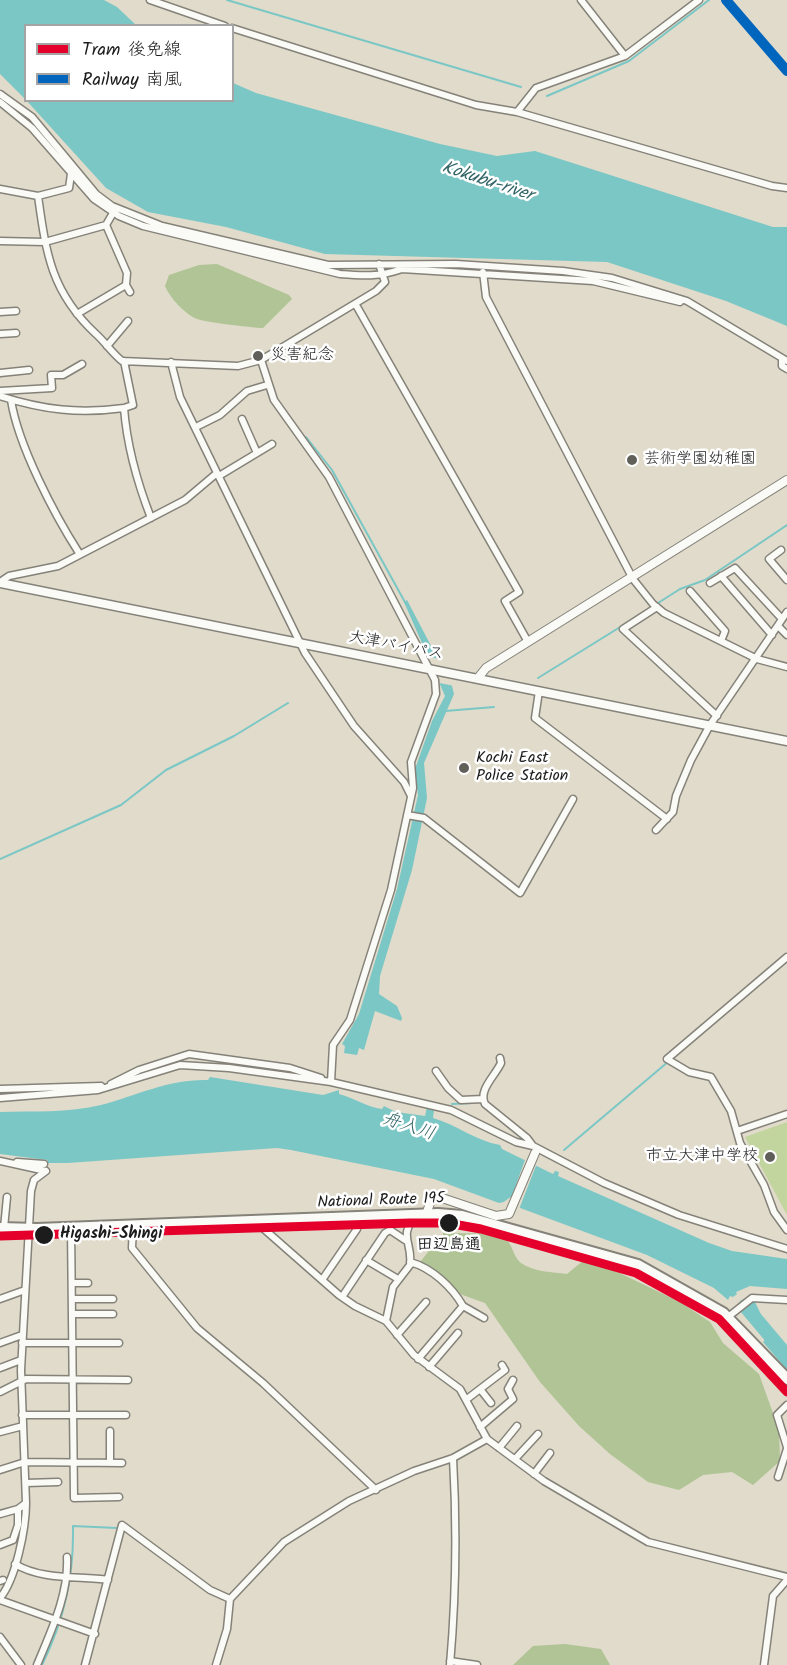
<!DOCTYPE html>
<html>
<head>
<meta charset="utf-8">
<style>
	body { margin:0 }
	#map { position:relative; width:787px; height:1665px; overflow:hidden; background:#e0dbca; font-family:Kalam,"Klee One",sans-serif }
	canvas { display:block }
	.legend { position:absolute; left:24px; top:24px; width:210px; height:78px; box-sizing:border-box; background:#fff; border:2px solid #a4a4a4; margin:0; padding:8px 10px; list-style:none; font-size:18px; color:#1c1c1c }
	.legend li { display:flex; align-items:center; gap:12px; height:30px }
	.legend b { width:30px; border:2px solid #a4a4a4 }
</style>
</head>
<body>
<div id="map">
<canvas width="787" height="1665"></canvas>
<ul class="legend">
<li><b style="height:8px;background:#e4002b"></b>Tram 後免線</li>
<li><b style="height:8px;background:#0065bd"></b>Railway 南風</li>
</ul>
</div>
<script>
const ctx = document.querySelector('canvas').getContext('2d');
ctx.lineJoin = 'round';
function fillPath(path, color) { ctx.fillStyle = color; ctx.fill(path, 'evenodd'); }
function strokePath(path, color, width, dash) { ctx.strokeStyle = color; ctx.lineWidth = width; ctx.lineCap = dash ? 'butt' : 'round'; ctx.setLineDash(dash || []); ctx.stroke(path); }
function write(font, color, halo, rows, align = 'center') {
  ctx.font = font + ' Kalam,"Klee One",sans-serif'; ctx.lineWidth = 5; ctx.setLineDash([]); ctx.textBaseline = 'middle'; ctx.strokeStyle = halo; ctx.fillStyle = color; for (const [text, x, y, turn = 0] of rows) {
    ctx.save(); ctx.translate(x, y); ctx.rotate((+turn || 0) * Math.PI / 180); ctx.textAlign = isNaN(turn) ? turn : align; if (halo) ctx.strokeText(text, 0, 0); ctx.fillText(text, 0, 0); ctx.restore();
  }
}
fillPath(new Path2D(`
	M787,1122V1215L745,1137Z`), '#c3d59e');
fillPath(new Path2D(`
	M217,264L289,295L292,299L263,328C254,328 205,322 197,319C185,314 170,298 165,286L169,275L199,265Z
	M446,1231C464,1236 482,1230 502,1237C513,1241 512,1256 521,1263C534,1272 552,1272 567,1274L584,1260L607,1267L680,1302L710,1322L723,1343L759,1374L779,1430L780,1461L753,1485L732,1472L703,1475L679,1490L648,1482L610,1454L579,1426L540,1382L485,1303L457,1293L422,1265L421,1261L431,1248L443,1240V1233Z
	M565,1644L601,1649L610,1665H513L533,1646Z`), '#b0c495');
fillPath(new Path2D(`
	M0,0H104L117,7L136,25L26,26V100L0,74Z
	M233,83L256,93L440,144L497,156L535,151L773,227H787V326L726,301L607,262L325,254L226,227L148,212L106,188L26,100H232Z
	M407,600L452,686L454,694L424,763L427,798L412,870L380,976L379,994L397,1006L402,1018L401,1021L375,1011L364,1050L359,1048L357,1055L344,1053L345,1046L342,1044L359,1014L397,889L418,795L415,769L432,721L445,696L404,602Z
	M210,1077L323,1095L339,1090V1094C354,1098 367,1107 382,1109L384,1106L396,1112L425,1116L427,1107L434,1110L433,1118C457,1125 476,1141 500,1145L502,1149L553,1174L555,1171L559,1172L558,1176L709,1243L732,1251L787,1259V1289L750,1286L736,1292L737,1294L733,1297L730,1296L728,1300L714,1288L647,1255L504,1202L499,1203L434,1179L291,1150L277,1148L68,1163H48L47,1160L0,1154V1112C33,1111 69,1113 101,1105C138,1095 169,1079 208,1080Z
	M749,1302H755L765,1323L787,1347V1370L763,1342L769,1335L751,1313L746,1317L742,1308Z`), '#7ac7c6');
fillPath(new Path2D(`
	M425,656L441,659L455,686L439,683Z
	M526,1157L537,1163L518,1212L504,1205L498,1206L512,1196Z`), '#e0dbca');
strokePath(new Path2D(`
	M227,0L521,87
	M547,96L629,61L709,0
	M306,437L332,470L406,604
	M658,603L680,589L705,580L787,525
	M538,678L625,624
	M445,711L494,707
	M0,859L121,805L166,770L234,736L288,703
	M452,1104L472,1103
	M564,1150L787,961
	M42,1665C64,1620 74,1577 73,1526L117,1528`), '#7ac7c6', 2);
strokePath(new Path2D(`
	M745,1306L787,1356`), '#7ac7c6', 14);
const minor = new Path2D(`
	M150,0L225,26
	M581,0L625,56
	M232,28L476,105L517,112L772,186L787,188
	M0,94L32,117L96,194L112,206L162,226L328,265L456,264L563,271L612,278L687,301L787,361
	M0,102L32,128L94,199L119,216L143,226L340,274C363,276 379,277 402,269L593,281L680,302
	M517,112L536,88L625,56L699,0
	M71,174L69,188L38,196C46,253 51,292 96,334C105,342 112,353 122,361L238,366L261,360L376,291L385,282L379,264
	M0,189L38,196
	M106,225L127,273L126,285L130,292
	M0,241L45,242L106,225L113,213
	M483,272L486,297L633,579L653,604L664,613L757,659L787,667
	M356,305L519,592L505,601L528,642
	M0,312L16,311
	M77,314L126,285
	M0,334L16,333
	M107,346L128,321
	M782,359V366L787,369
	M261,360L274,400L329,477L435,680L436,694L411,762L413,788L391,890L350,1020L333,1045L331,1082
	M124,361L133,405L124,408
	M171,362L180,397L305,653L354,726L404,782L411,796
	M0,373L29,370
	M0,391L52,388L51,375H63L82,364
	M0,396C44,410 79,414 124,408C127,447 137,482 151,518
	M11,400C18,445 54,514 79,553
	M242,419L257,453
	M196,427L220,415L247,391L267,385
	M219,476L272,444
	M781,550L769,559L787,580
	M721,576L772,635
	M0,582L9,576L58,566L185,500L217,473
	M710,583L735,568L782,619
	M690,591L725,631L721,641
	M657,607L623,629L717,716
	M778,626L787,635
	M539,691L535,718L667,819
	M407,815L424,818L520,893L573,799
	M656,830L673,812L676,796L691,760L710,725L787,612
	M787,957L667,1059L689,1072L711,1077L731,1111L740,1143L764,1185L774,1212L787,1230
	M500,1058L501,1063C495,1076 478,1090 485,1104L527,1138L533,1146
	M436,1071L448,1088L461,1100L483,1099
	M111,1084L139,1070L189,1054L290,1068L321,1078
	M0,1089L101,1086
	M0,1098L98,1090L180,1065L229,1068L331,1082L451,1110L516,1142L533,1146L604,1183L679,1215L787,1249
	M737,1131L787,1114
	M0,1161L46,1171
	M17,1162L44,1164
	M256,1222L339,1295L355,1306L386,1321
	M133,1225L132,1248L197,1328L263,1383L376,1490
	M4,1228L7,1197
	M71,1228L74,1498L119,1497
	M366,1260L398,1279
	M410,1262C432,1268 452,1287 463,1306L418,1359
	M322,1280L357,1229V1217
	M72,1283H88
	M342,1297L385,1233L390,1230L405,1240
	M0,1299L25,1290
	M72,1299H113
	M463,1306L484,1318
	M72,1314H113
	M728,1317L752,1298L787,1300
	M397,1335L426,1302
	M0,1343L22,1335
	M22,1343H119
	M429,1367L458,1333
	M0,1368L21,1360
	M480,1389L491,1403
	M0,1392L26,1379L128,1380
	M467,1399L505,1370L502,1365
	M787,1405L777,1415L787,1447
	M22,1415H126
	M480,1427L513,1399L508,1389L513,1380
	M110,1431V1463
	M0,1432L23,1426
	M487,1439L544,1481L648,1542L787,1577
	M499,1448L517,1426
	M515,1459L538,1434
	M0,1470L25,1462L122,1463
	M534,1474L550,1453
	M778,1477L787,1449
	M26,1483L58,1482
	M0,1514L18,1509
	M0,1545L13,1540L18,1525V1509L26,1503L21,1370L31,1191L34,1180L46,1171
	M15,1564C41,1580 78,1576 108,1580
	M0,1581L3,1580
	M0,1598C16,1579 26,1528 26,1503
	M0,1600L95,1634
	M0,1637L21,1665
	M450,1661L477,1665
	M37,1665C51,1631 69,1594 67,1557
	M85,1665L122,1525L210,1590L230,1599
	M216,1665L227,1629L230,1599L284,1542L349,1501L414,1471L453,1458L487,1439L460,1389L414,1355L386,1321L393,1287L410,1265C413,1242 397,1236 417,1215
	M450,1665C456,1596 457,1527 453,1458
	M764,1665L773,1596L787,1580`);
const tertiary = new Path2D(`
	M478,678L486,668L787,480
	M426,1215L431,1200L436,1196L496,1216L509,1214L535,1153`);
const secondary = new Path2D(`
	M0,583L787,741`);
const trunk = new Path2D(`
	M0,1228L37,1229L438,1214L462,1216L638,1265L723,1313L787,1379`);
strokePath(minor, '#848279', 9);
strokePath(tertiary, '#848279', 10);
strokePath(secondary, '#848279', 11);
strokePath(trunk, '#848279', 14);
strokePath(minor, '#fafaf7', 6);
strokePath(tertiary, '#fafaf7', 8);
strokePath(secondary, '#fafaf7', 8);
strokePath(trunk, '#fafaf7', 10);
strokePath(new Path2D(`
	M726,0L787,71`), '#0065bd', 10);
strokePath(new Path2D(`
	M0,1236L410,1223H447L481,1229L636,1273L719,1319L787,1392`), '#e4002b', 9);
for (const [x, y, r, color] of [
	[258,356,6,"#615f59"],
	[632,460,6,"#615f59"],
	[464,768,6,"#615f59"],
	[770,1157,6,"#615f59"],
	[449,1223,10,"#1c1c1c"],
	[44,1235,10,"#1c1c1c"]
]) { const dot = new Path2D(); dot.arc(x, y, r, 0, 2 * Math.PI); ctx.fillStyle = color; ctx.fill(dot); strokePath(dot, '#fff', 2); }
write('16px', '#1c1c1c', '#fff', [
	["災害紀念",270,356],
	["芸術学園幼稚園",644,460],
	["Kochi East",476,759],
	["Police Station",476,777],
	["市立大津中学校",758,1157,"right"]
], 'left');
write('16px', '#1c1c1c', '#fff', [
	["大津バイパス",396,647,11],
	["National Route 195",381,1202,-2]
]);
write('bold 16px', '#1c1c1c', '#fff', [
	["Higashi-Shingi",60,1235],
	["田辺島通",449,1246,"center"]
], 'left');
write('italic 18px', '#336568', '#fff', [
	["Kokubu-river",487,183,18],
	["舟入川",408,1128,18]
]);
</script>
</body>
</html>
